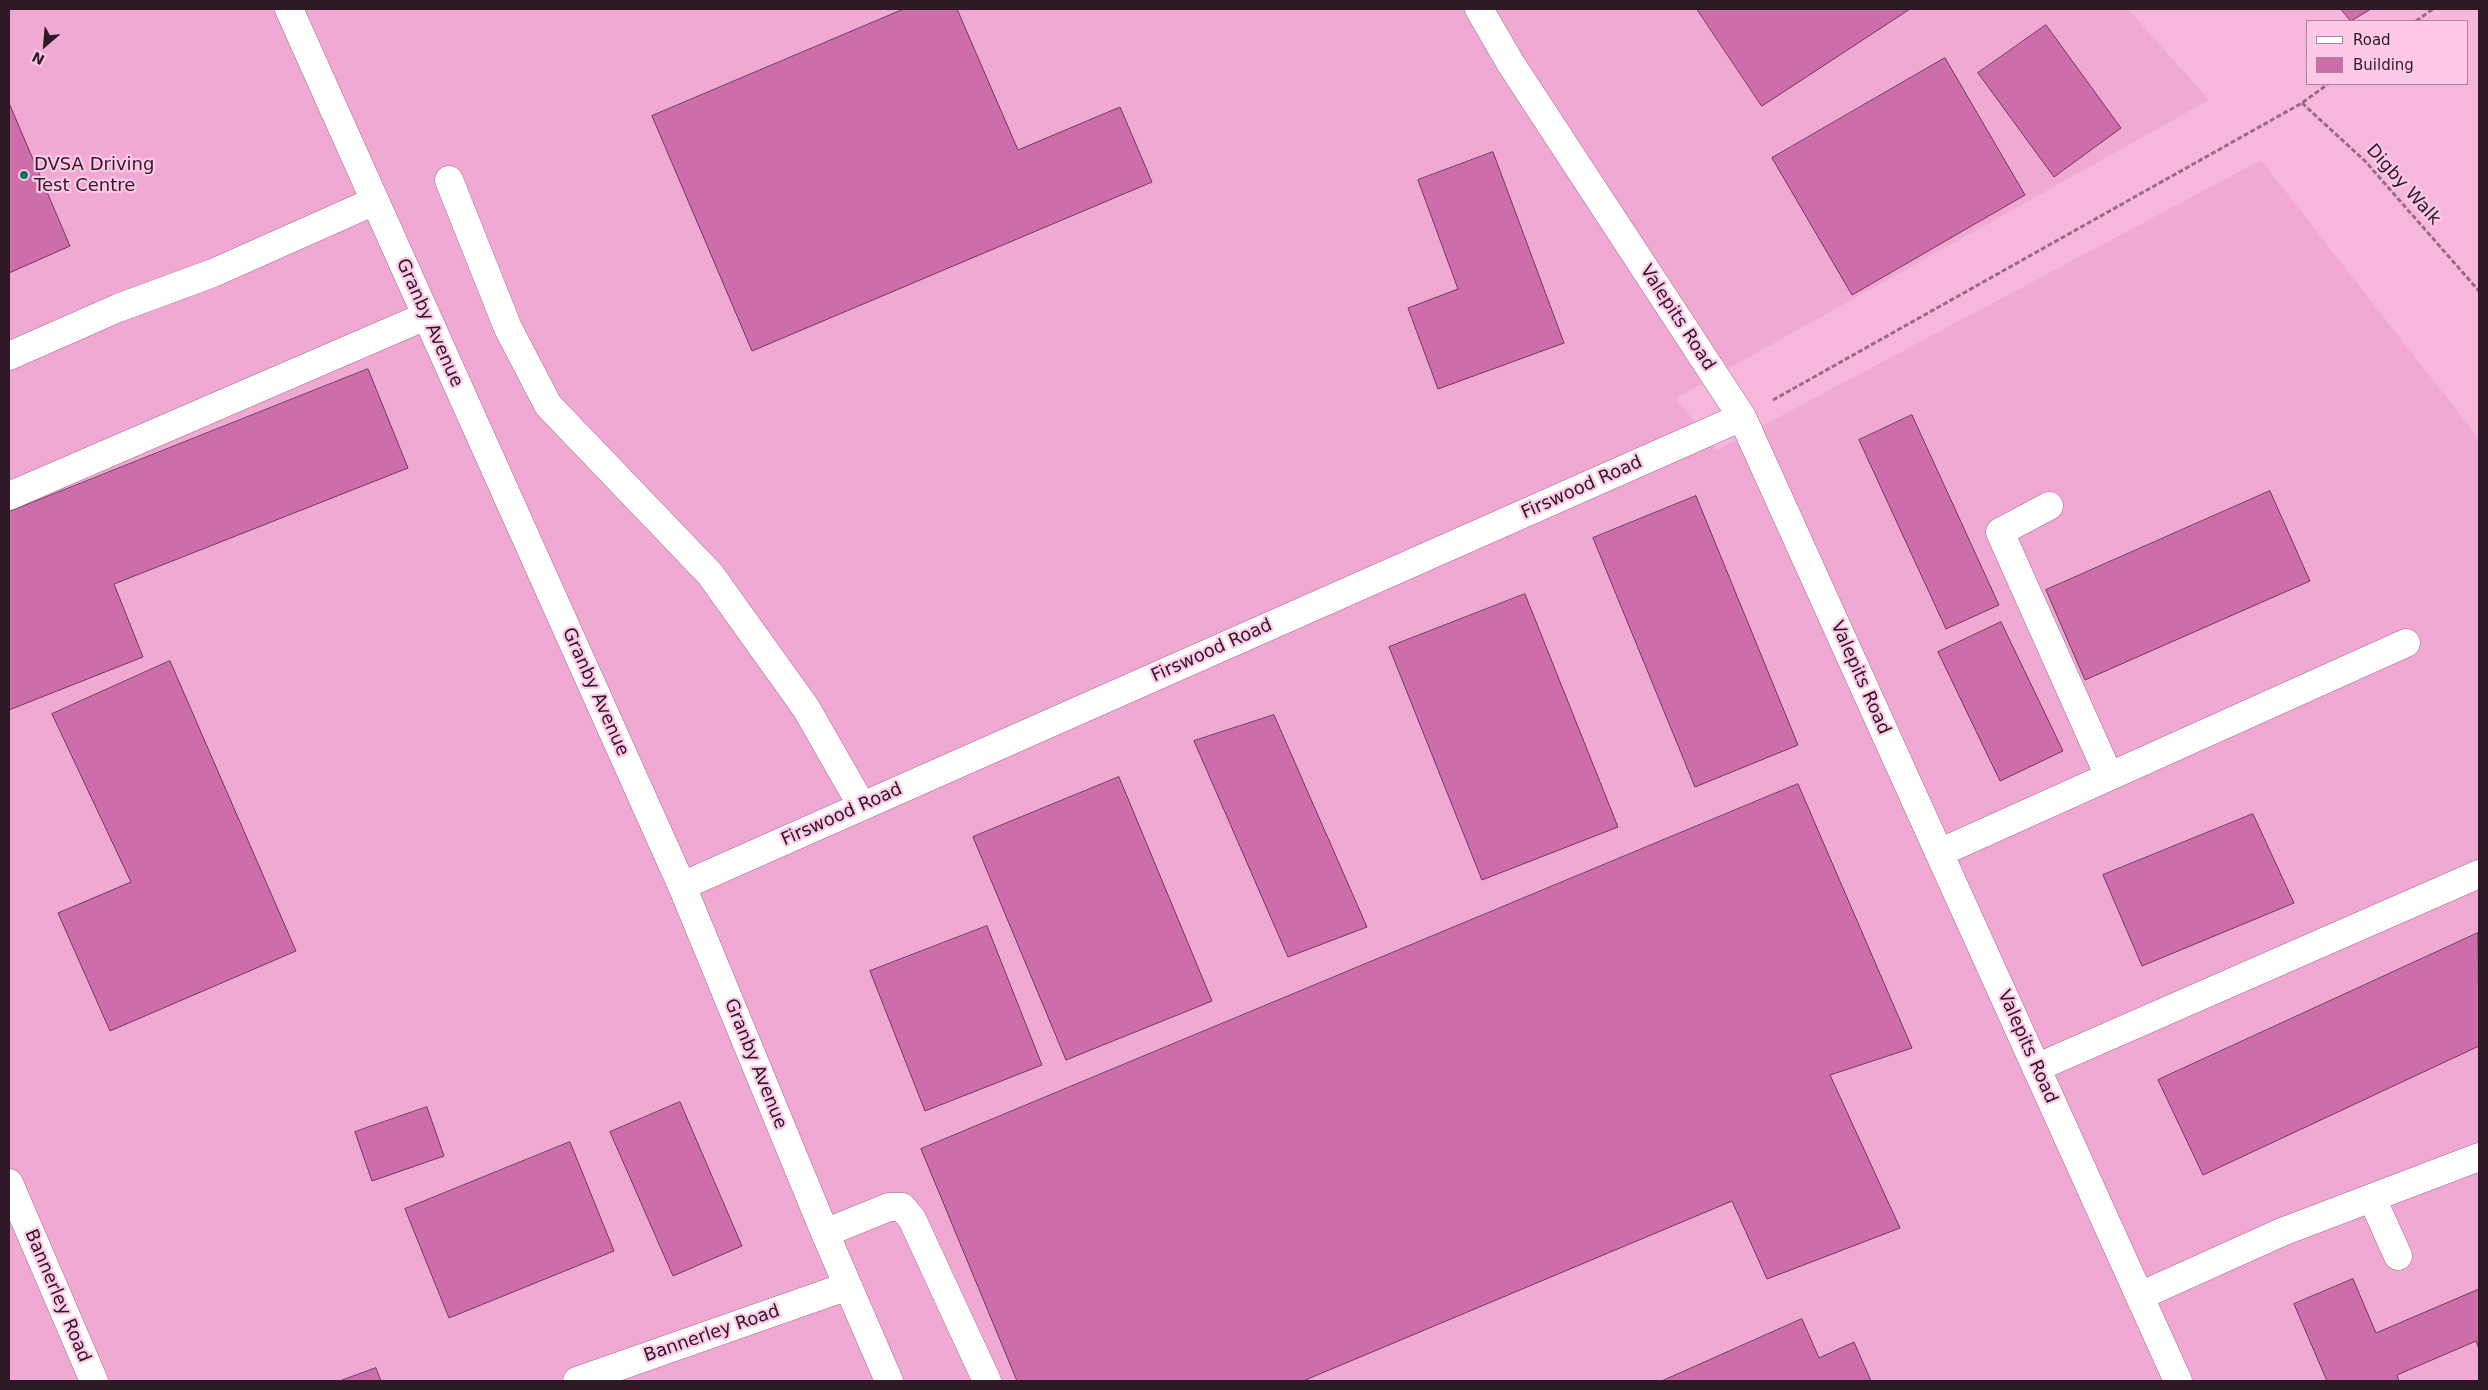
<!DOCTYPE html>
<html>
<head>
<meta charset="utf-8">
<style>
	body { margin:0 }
	#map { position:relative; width:2488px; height:1390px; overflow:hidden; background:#f7b7dd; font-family:"DejaVu Sans",sans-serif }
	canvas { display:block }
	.frame { position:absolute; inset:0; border:10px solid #301927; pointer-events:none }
	.legend { position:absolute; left:2306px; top:20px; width:162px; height:65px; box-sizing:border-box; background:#fdc9e7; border:1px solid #ab839a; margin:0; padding:6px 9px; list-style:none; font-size:15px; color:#301927 }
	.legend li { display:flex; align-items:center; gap:10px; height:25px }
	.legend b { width:25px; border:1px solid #ab839a }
	.north { position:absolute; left:20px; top:20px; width:50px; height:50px; -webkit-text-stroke:4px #fdc9e7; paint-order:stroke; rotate:207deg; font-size:14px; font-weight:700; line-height:20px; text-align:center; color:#301927 }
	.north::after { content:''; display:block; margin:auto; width:18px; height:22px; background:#301927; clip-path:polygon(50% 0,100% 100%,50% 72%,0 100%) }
</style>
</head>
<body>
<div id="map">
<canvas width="2488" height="1390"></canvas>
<div class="frame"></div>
<ul class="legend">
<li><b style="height:6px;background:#fff"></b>Road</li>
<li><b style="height:14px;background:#cd6eaa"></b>Building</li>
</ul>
<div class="north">N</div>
</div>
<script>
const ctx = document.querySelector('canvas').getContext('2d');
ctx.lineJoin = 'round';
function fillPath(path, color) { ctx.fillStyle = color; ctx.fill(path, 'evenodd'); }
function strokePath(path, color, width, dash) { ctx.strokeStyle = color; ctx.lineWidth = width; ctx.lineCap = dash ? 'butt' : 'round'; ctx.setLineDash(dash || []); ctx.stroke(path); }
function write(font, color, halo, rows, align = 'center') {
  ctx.font = font + ' "DejaVu Sans",sans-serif'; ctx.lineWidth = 4.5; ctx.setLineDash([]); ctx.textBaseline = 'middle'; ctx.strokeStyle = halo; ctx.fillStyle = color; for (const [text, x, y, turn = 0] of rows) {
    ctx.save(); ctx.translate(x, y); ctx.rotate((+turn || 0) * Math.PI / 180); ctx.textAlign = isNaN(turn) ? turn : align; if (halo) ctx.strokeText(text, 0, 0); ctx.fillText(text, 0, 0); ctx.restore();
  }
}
fillPath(new Path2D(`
	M9,9H2128L2209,100L1676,398L1717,450L2261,160L2479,439V1381H9Z`), '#f0a9d3');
const building = new Path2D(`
	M904,9H957L1018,150L1120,107L1152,182L752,351L652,116Z
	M1697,9H1910L1762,106Z
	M2341,9H2371L2351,21Z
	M2046,25L2121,128L2054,177L1978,73Z
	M1945,58L2025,195L1852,295L1772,158Z
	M9,103L70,246L9,273Z
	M1493,152L1564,343L1438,389L1408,308L1458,289L1418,180Z
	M368,369L408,468L114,584L143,657L9,710V512Z
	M1912,415L1999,605L1946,629L1859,440Z
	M2270,491L2310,581L2085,680L2046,590Z
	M1696,496L1798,745L1695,787L1593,538Z
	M1525,594L1618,827L1482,880L1389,647Z
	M2001,622L2063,751L2000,781L1938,652Z
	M170,661L296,951L110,1031L58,913L131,882L52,714Z
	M1274,715L1367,927L1288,957L1194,741Z
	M1119,777L1212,1001L1066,1060L973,837Z
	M1798,784L1912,1048L1830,1075L1900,1228L1767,1279L1732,1201L1303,1381H1017L921,1149Z
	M2253,814L2294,903L2142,966L2103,875Z
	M987,926L1042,1065L925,1111L870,971Z
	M2478,933L2479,1046L2203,1175L2158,1080Z
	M680,1102L742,1246L673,1276L610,1132Z
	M427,1107L444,1156L372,1181L355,1132Z
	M570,1142L614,1251L449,1318L405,1209Z
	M2353,1279L2376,1333L2479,1289V1349L2476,1341L2397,1375L2399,1381H2327L2294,1304Z
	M1802,1319L1819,1358L1854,1342L1871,1381H1662Z
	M376,1368L381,1381H340Z`);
fillPath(building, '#cd6eaa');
strokePath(building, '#703a5c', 1);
const minor = new Path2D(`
	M289,9L682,886L825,1233L889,1381
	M1479,9L1511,64L1742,417L2178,1381
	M449,180L508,328L548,405L710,574L806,708L862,806
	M9,356L118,308L213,273L375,201
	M9,496L426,316
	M2049,506L2000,532L2109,776
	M1939,853L2406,643
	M682,886L1742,417
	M2036,1068L2479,874
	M9,1183L94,1381
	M2372,1198L2398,1256
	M825,1233L889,1207H902L912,1219L987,1381
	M2140,1296L2282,1232L2479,1157
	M577,1381L848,1286`);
strokePath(minor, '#a46a8d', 29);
strokePath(new Path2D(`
	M2416,21L2433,9
	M2302,103L2365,161L2479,291
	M1773,400L2302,103L2328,84`), '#976b85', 3, [5, 2.5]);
strokePath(minor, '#fff', 28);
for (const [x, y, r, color] of [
	[24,175,5,"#097954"]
]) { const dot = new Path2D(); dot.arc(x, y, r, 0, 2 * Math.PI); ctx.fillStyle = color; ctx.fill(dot); strokePath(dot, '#fdc9e7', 2); }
write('18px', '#301927', '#fdc9e7', [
	["DVSA Driving",34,165],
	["Test Centre",34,186]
], 'left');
write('18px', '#301927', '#fdc9e7', [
	["Digby Walk",2403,185,48],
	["Valepits Road",1677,318,57],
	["Granby Avenue",429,323,66],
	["Firswood Road",1582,488,-24],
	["Firswood Road",1212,651,-24],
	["Valepits Road",1860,678,66],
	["Granby Avenue",595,692,66],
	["Firswood Road",842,815,-24],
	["Valepits Road",2027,1047,66],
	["Granby Avenue",755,1064,68],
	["Bannerley Road",57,1296,67],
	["Bannerley Road",712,1334,-19]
]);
</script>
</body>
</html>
